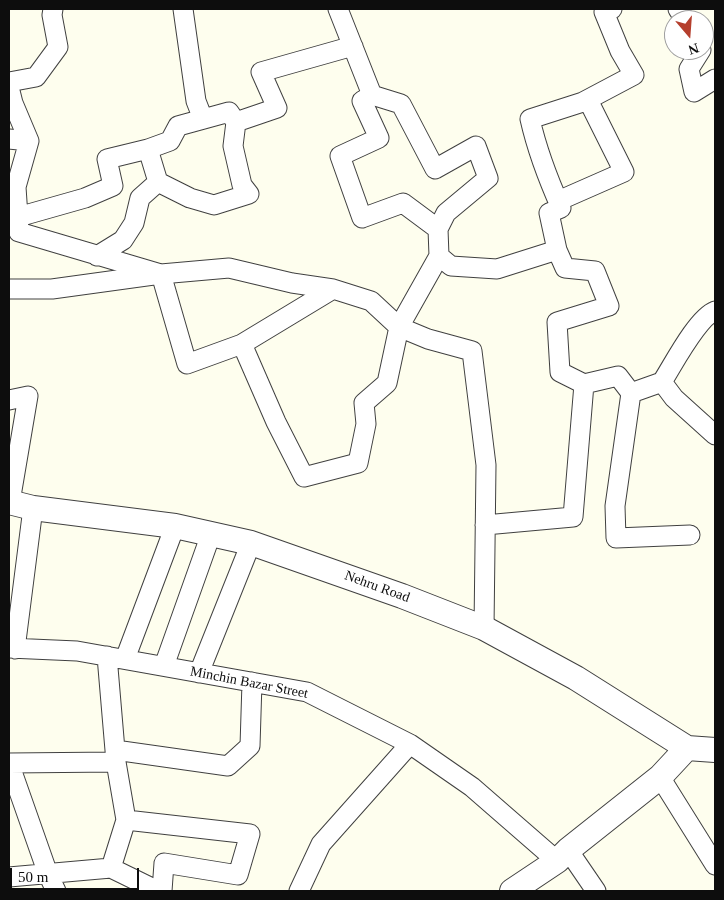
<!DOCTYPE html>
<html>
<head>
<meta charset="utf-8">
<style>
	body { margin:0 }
	#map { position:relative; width:724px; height:900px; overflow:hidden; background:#fefeee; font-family:Georgia,serif }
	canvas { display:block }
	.frame { position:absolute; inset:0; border:10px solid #0d0d0d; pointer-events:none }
	.north { position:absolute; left:664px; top:10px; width:50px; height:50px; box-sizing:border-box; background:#fff; border:1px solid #9e9e9e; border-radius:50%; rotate:162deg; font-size:14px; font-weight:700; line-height:20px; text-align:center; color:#0d0d0d }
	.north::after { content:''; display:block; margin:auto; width:18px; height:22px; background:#b53f2d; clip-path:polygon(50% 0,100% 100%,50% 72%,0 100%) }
	.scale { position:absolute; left:10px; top:868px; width:129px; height:22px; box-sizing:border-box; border:2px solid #0d0d0d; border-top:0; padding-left:6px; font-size:15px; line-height:18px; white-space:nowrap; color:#0d0d0d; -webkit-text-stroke:4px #fff; paint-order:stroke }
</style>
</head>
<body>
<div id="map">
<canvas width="724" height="900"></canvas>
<div class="frame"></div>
<div class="north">N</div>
<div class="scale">50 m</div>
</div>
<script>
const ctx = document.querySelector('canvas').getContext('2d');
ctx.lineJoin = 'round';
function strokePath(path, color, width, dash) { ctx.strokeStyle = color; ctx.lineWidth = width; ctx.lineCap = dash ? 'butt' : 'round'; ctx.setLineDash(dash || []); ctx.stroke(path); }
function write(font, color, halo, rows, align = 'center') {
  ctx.font = font + ' Georgia,serif'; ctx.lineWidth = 5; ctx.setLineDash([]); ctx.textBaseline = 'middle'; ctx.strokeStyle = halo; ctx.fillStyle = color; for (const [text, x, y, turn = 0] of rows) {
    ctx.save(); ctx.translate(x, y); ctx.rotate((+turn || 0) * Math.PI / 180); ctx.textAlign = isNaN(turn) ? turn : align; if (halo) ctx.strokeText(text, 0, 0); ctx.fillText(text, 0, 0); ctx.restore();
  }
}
const minor = new Path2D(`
	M183,9L196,101L203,119
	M338,9L372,95L401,104L435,169L476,146L488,178L446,213L438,229L439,256L451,266L497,269L557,250L549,213L561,208C548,179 537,150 530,119L583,102L634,75L620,51L604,12L612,9
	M678,9L685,20
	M701,50L689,69L694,92L715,79
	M9,82L36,77L58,47L52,15L53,9
	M9,87L13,103L29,141L16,187L19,232L161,274L229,268L292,283L333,289L371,301L399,327L428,339L472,351L486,465L484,628
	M372,95L362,101L379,138L340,156L362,218L403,203L438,229
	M9,139L29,141
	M158,182L190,198L214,205L249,194L242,185L233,146L236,122
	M558,201L624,172L588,100
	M18,217L85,198L113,186L107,159L148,149
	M557,250L565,268L595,271L609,306L557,322L560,372L584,384L618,376L631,393L662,382
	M97,256L123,240L134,223L140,198L158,182L148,149L170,141L178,126L229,112L236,122L277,108L261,72L353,46
	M9,289H52L161,274L187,364L242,344L333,289
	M715,311C697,318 673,365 662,382L674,398L715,435
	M242,344L276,422L304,477L358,463L366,424L364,403L387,383L399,327L439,256
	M631,393L615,506L616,538L690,535
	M9,400L28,396L10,502
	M485,525L573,517L584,384
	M9,648L77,651L307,692L410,744L472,787L557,861
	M15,649L33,508
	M107,656L116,762L126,820L111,868L158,891
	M125,659L175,526
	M164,666L211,534
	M199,673L251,543
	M115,750L228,766L250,746L252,682
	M9,763L48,874L56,891
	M9,763L116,762
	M660,777L715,865
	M126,820L250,834L238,875L164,863L162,891
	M568,850L596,891
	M9,877L111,868
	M299,891L321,844L410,744`);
const tertiary = new Path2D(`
	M9,502L33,508L175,526L251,543L402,596L484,628L576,678L687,748L715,750
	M512,891L557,861L568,850L660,777L687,748`);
strokePath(minor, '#404040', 21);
strokePath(tertiary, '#404040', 26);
strokePath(minor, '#fff', 19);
strokePath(tertiary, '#fff', 24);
write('14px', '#0d0d0d', '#fff', [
	["Nehru Road",377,587,20],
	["Minchin Bazar Street",249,683,11]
]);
</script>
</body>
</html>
